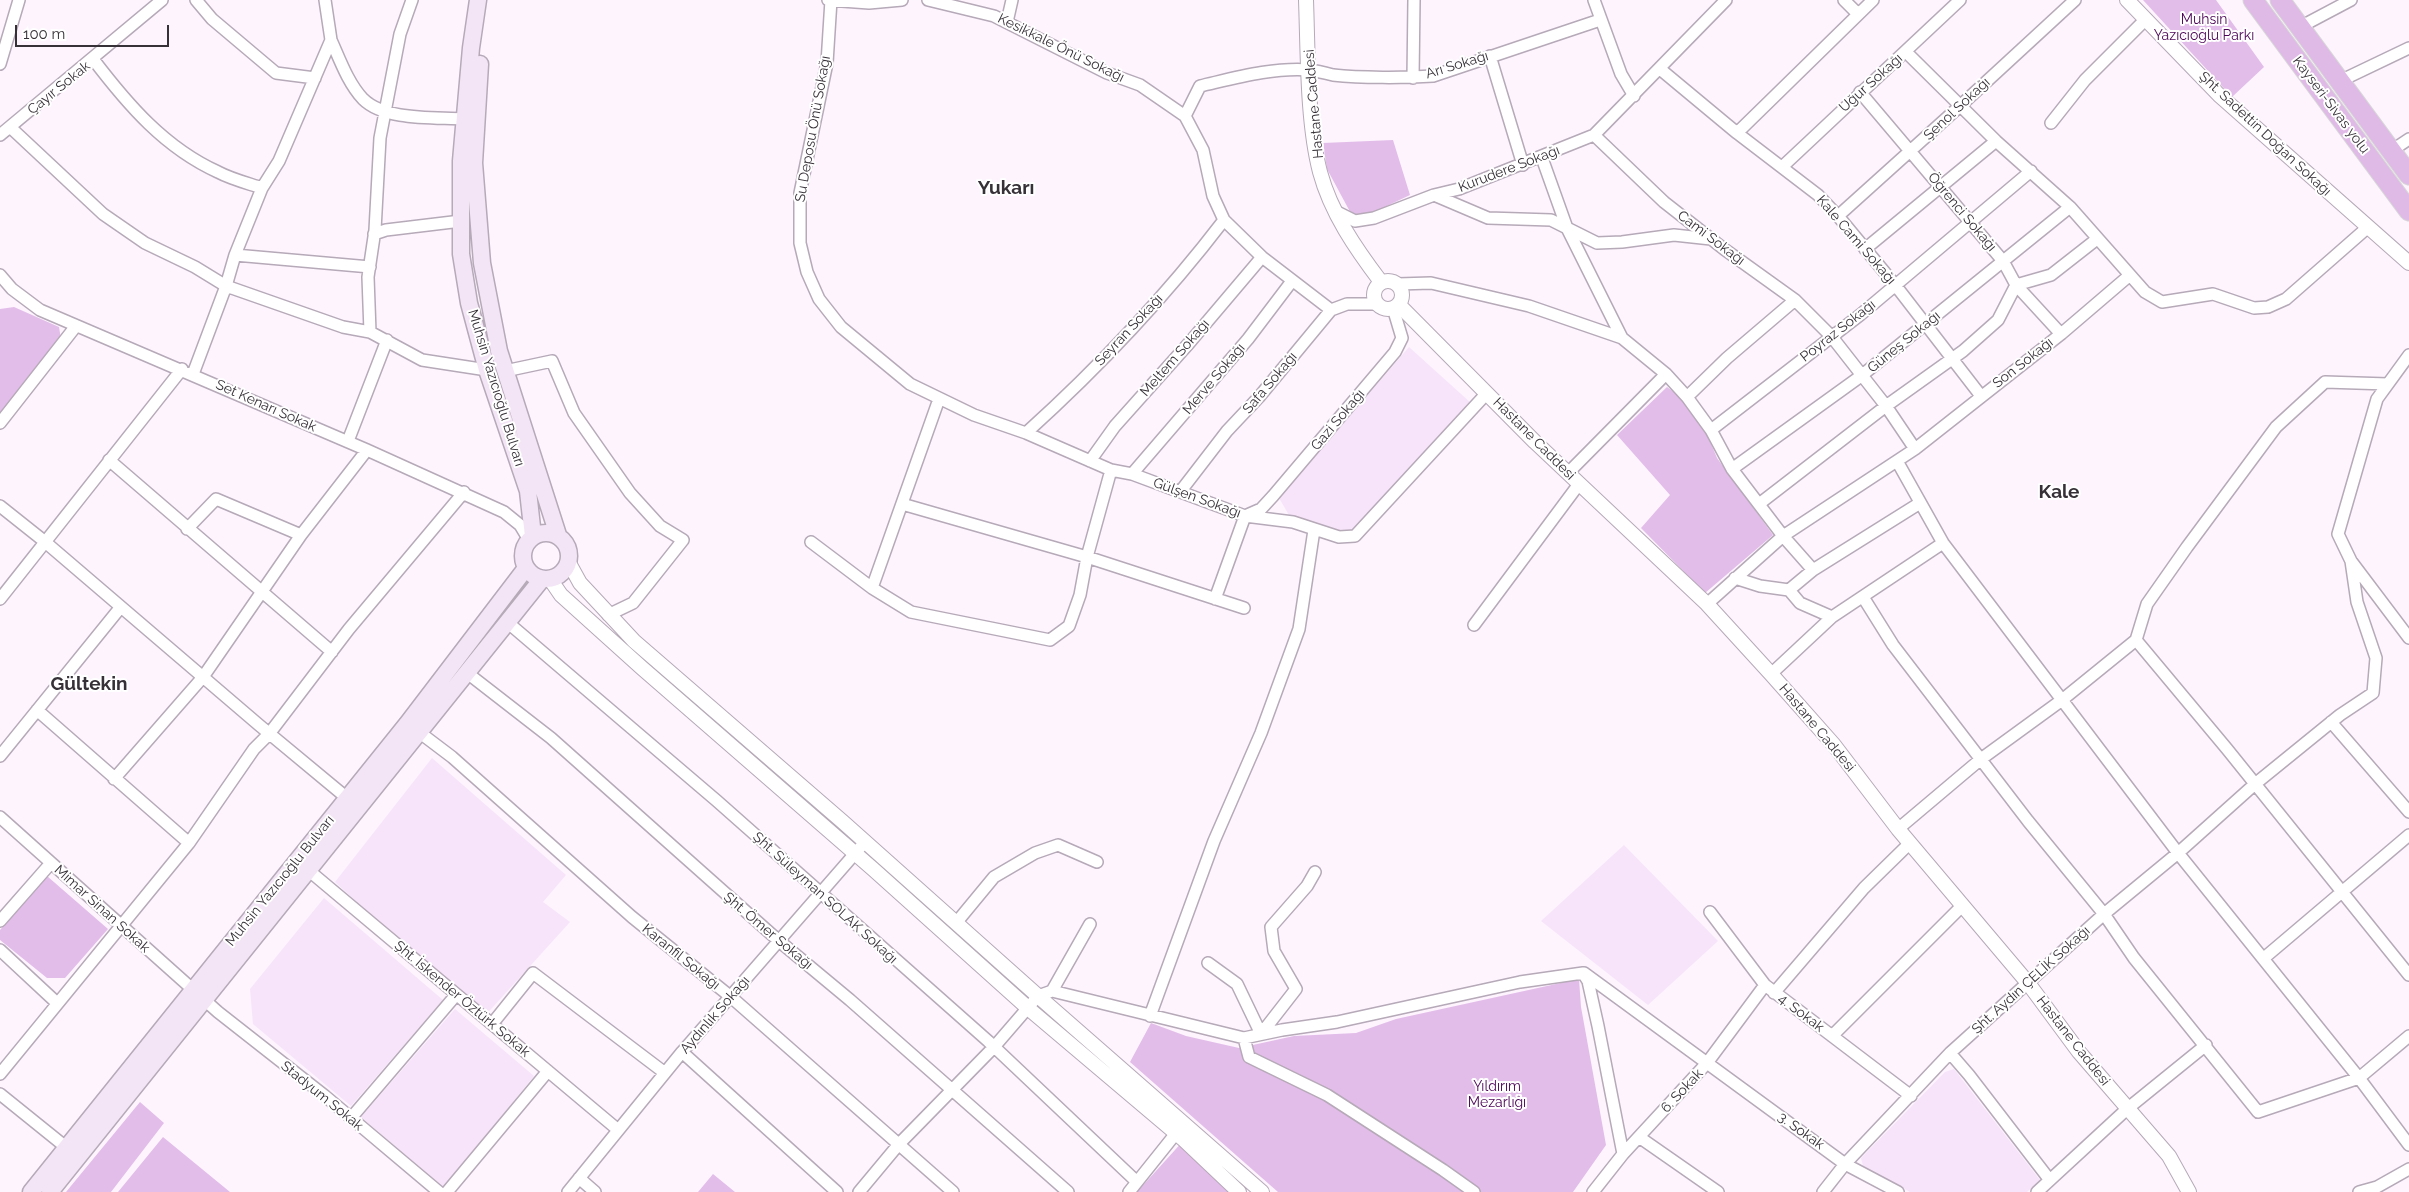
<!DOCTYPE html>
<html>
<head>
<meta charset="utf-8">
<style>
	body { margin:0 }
	#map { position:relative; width:2409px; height:1192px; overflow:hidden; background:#fdf4fe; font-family:Raleway,sans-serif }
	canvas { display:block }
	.scale { position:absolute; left:15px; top:25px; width:154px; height:22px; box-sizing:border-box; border:2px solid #363137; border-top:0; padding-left:6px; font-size:15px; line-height:18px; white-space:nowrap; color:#363137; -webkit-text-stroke:4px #fff; paint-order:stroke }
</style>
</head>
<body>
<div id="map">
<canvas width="2409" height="1192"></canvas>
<div class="scale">100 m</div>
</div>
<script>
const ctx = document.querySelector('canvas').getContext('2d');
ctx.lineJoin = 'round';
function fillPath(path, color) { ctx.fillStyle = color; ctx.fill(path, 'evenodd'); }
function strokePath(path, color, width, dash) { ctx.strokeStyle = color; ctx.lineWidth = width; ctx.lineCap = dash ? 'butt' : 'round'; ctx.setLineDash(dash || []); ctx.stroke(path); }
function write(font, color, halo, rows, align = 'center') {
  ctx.font = font + ' Raleway,sans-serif'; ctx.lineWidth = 4; ctx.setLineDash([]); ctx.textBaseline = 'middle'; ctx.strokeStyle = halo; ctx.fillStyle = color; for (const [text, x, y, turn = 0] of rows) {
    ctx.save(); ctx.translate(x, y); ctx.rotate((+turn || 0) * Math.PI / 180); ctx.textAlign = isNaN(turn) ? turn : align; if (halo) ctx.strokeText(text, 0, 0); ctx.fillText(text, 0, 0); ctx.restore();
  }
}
fillPath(new Path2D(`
	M1409,347L1471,403L1347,536L1293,522L1279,498Z
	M432,758L566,875L543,902L570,922L483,1018L335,882Z
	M1624,845L1718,941L1648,1005L1541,921Z
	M324,898L443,1000L351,1106L253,1024L250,989Z
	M455,1009L534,1076L444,1188L361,1117Z
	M1954,1069L2040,1180L2027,1192H1910L1863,1166L1861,1158L1945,1072Z`), '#f7e4fa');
fillPath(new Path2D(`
	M2143,0H2216L2264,67L2232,97Z
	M1393,140L1410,195L1355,221L1327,169L1323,143Z
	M14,307L59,327L61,339L0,413V309Z
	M1667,387L1678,395L1704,427L1717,458L1773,535L1705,593L1641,528L1670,495L1617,435Z
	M47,876L108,929L65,978H47L0,940V930Z
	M1579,979L1581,1007L1606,1145L1573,1192H1278L1130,1062L1151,1023L1186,1036L1239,1048L1294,1036L1356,1033L1396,1019Z
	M140,1102L164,1123L111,1192H66Z
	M163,1137L230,1192H118Z
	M1184,1140L1240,1192H1137Z
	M713,1174L735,1192H698Z`), '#e3bde9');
const minor = new Path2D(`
	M196,0L212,19L276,73L315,78
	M828,0L869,3L902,0
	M831,0L827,63L800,193V243L807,272L819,299L841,327L910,384L974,415L1026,433L1111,470L1132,474L1245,516L1293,522L1339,537L1355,536L1487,393
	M928,0L994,16L1107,73L1140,85L1185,116L1203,150L1213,196L1224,220L1262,257L1331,310
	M1594,0L1621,74L1634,96
	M1844,0L1858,14
	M1007,22L1012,0
	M2300,27L2351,0
	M331,40C340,60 348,83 363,99C385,121 435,117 464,119
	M1906,52L1996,141L2070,207L2145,292L2162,302L2213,294L2254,308L2268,307L2286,299L2367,228
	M1490,56L1523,165
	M93,59C128,105 165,148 218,172C231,179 247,183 262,188
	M0,64L19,0
	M1660,69L1737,133L1818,195L1838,216L1896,286L1981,396
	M1413,78L1414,0
	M2340,81L2409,48
	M1860,92L2003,261L2016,285L2061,334
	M1185,116L1200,86C1235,78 1273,67 1310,70C1317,71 1325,73 1333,75C1360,78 1405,78 1433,76L1600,20
	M2051,123L2085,80L2146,19
	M10,127L103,214L145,243L195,267L226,286L343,327L370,332L422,360L487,370
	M1737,133L1873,0
	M0,135L162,0
	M1594,135L1664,202L1724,249L1795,300L1832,337L1886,406L1915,449
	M2391,151L2409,139
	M1542,158L1567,228L1622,338
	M1782,167L1960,0
	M1434,195L1488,218L1551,220L1597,243L1622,242L1674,235L1711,239
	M1335,211L1355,221L1374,218L1434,195L1459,189L1594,135L1726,0
	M1838,216L1960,106L2075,0
	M374,234L386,230L461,221
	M1865,249L1996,141
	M235,255L370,267
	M0,275L12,289L40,310L367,450L504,512L520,525L529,540
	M1398,284L1431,283L1529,306L1622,338L1666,374L1687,397L1711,430L1732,469L1783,536L1813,570
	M370,332L368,277L375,230L380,138L400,34L412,0
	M2409,355L2377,399L2338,534L2351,561L2409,638
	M505,371L552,361L574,413L630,493L660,526L683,540L633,603L608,615
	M193,374L226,286L235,255L262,188L279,161L331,40L325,0
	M1687,397L1727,358L1795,300
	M0,423L76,326
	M1711,430L1860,315L2031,171
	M1026,433C1098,368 1165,297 1224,220
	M348,441L387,340
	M109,460L332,652
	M1090,461L1115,426L1190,342L1262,257
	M1897,461L1943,543L2178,853L2359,1078L2409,1145
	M1732,469L1861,376L2070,207
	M1568,473L1666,374
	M1132,474L1248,339L1292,281
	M1180,492L1227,431L1259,397L1331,310L1347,304H1377
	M902,504L1087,557L1244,608
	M1759,504L1886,406L1963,351L1998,320L2016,285L2051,275L2097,239
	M0,506L44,541L259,725L347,798
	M187,529L216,499L301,535
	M811,542L872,588L939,399
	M1735,578L1760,586L1789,590L1813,570L1920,503
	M872,588L911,612L1050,640L1069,626L1080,595L1087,557L1111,470
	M1789,590L1800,603L1832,617
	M1863,597L1893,645L2028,821L2104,914L2134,958L2258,1112L2359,1078L2409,1036
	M0,599L182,369
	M1215,599L1245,516L1261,509L1273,496L1395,352L1402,338L1393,308
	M1707,604L1783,536L1915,449L2061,334L2130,275
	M506,621L717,801L988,1041L1137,1182
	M1474,625L1579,484
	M2136,640L2227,749L2409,975
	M466,672L551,738L779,941L850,1000L1068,1192
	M1771,674L1832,617L1943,543
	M37,710L189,843
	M2331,722L2409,812
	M415,729L452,757L632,917L731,997L953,1192
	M0,756L120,608
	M114,779L203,677L301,535L367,450
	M0,817L218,1012L325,1096L439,1192
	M1898,829L1981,759L2062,700L2136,640L2147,604L2187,547L2276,427L2325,382L2388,384
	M307,869L617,1129
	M1710,912L1765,985L1911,1096
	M0,921L51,863
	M956,923L994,877L1035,853L1058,845L1097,862
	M0,950L57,1003
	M2264,958L2409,835
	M1208,963L1237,984L1261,1034L1296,989L1274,951L1271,927L1307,886L1315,872
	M1584,973L1845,1164L1898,1192
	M1052,991L1090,924
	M1774,993L1864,888L1910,843
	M1150,1016L1214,841L1261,733L1299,629L1314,530
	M492,1024L533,973L665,1073
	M1832,1036L1963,905
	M1244,1038L1249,1057L1327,1095L1443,1170L1474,1192
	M682,1052L837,1192
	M1950,1053L1969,1075L2049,1179
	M0,1074L189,843L254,749L269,734L349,629L464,492
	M0,1094L67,1148
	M351,1118L456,995
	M1639,1137L1718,1192
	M579,1178L595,1192
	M447,1192L548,1071
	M568,1192L682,1052L865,842
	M859,1192L899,1144L994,1047L1038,996L1052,991L1244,1038L1282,1030L1337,1022L1520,982L1583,973L1588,981L1598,1026L1623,1154
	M1129,1192L1181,1127
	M1593,1192L1623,1154L1707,1063L1765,985
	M1823,1192L1845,1164L1950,1053L2104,914L2178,853L2255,784L2340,715L2373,693L2376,658L2357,602L2351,561
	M2037,1192L2127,1109L2206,1045
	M2359,1192L2377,1187L2409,1169`);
const tertiary = new Path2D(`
	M1306,0C1308,53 1307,122 1320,172C1331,213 1356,249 1381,282
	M2127,0L2219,95L2409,263
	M1374 295a14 14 0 1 1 28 0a14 14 0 1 1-28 0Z
	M1399,305L1535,442L1707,604L1771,674L1834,745L1898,829L2028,983L2079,1052L2169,1156L2189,1192
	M569,563L580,583L634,641L843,822L1038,996L1262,1192
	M550,579L561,595L642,668L873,869L1029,1009L1184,1140L1239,1192`);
const secondary = new Path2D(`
	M478,0L471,48L461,161V254L469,303L487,370L528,491L533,536
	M480,64L474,163L482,263L499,351L558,535
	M523 556a23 23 0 1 1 46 0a23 23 0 1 1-46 0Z
	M31,1192L407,724L526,568
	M50,1192L542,579`);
const trunk = new Path2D(`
	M2253,0L2409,211
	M2280,0L2409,175`);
strokePath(minor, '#b6a9b8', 14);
strokePath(tertiary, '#b6a9b8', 16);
strokePath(secondary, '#b6a9b8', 19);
strokePath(trunk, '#d7d6d7', 21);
strokePath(minor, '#fff', 11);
strokePath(tertiary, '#fff', 14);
strokePath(secondary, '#f3e5f5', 16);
strokePath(trunk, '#dfbae6', 19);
write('14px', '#4b0456', '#fff', [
	["Muhsin",2204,20],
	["Yazıcıoğlu Parkı",2204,36],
	["Yıldırım",1497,1087],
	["Mezarlığı",1497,1103]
]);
write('14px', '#363137', '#fff', [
	["Kesikkale Önü Sokağı",1061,48,26],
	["Arı Sokağı",1457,65,-17],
	["Uğur Sokağı",1871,83,-42],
	["Çayır Sokak",59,88,-39],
	["Hastane Caddesi",1314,104,-95],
	["Kayseri-Sivas yolu",2331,105,53],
	["Şenol Sokağı",1957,109,-43],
	["Su Deposu Önü Sokağı",813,129,-80],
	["Şht. Sadettin Doğan Sokağı",2265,134,43],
	["Kurudere Sokağı",1509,169,-21],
	["Öğrenci Sokağı",1962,212,50],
	["Cami Sokağı",1711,238,37],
	["Kale Cami Sokağı",1856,240,49],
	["Seyran Sokağı",1129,330,-47],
	["Poyraz Sokağı",1838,331,-38],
	["Güneş Sokağı",1904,342,-39],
	["Meltem Sokağı",1175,358,-49],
	["Son Sokağı",2023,363,-38],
	["Merve Sokağı",1214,379,-50],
	["Safa Sokağı",1270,383,-50],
	["Muhsin Yazıcıoğlu Bulvarı",496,388,73],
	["Set Kenarı Sokak",266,406,24],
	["Gazi Sokağı",1338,420,-50],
	["Hastane Caddesi",1534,439,45],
	["Gülşen Sokağı",1197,498,20],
	["Hastane Caddesi",1817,728,50],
	["Muhsin Yazıcıoğlu Bulvarı",280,881,-51],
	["Şht. Süleyman SOLAK Sokağı",825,898,42],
	["Mimar Sinan Sokak",102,909,42],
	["Şht. Ömer Sokağı",768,931,40],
	["Karanfil Sokağı",681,957,39],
	["Şht. Aydın ÇELİK Sokağı",2031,980,-42],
	["Şht. İskender Öztürk Sokak",462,999,40],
	["4. Sokak",1801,1013,37],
	["Aydınlık Sokağı",715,1015,-49],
	["Hastane Caddesi",2073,1041,52],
	["6. Sokak",1682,1091,-47],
	["Stadyum Sokak",322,1096,39],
	["3. Sokak",1801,1131,36]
]);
write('bold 19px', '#363137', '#fff', [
	["Yukarı",1006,188],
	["Kale",2059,492],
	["Gültekin",89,684]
]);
</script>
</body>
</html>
